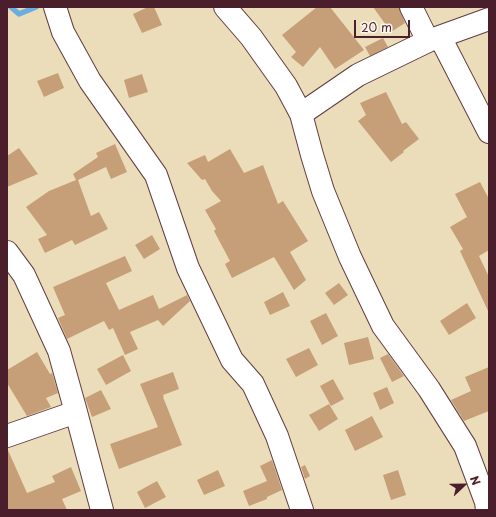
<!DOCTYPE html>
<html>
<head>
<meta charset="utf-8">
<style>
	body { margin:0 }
	#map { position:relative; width:496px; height:517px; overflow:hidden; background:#ebddb9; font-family:"Playpen Sans",sans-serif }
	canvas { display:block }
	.frame { position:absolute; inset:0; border:8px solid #4a1f2b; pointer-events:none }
	.north { position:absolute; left:444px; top:465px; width:40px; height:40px; -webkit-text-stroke:3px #fbf7ec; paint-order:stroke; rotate:68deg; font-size:11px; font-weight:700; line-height:16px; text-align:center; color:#4a1f2b }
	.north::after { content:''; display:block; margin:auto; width:14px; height:18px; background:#4a1f2b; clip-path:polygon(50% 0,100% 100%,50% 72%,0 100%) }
	.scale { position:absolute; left:354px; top:20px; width:56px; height:18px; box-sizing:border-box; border:2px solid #4a1f2b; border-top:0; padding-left:5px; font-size:12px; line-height:14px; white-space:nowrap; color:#4a1f2b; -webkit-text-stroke:3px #fbf7ec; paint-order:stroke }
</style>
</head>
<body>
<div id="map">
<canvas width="496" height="517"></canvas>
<div class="frame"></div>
<div class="north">N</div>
<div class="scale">20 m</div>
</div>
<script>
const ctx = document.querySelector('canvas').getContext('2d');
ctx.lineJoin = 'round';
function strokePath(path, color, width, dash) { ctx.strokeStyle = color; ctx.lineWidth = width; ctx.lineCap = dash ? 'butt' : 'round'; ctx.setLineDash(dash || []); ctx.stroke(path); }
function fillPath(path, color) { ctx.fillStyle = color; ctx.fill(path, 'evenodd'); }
strokePath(new Path2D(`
	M11,7L19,14L36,7`), '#6bade0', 5.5);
fillPath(new Path2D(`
	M148,7H154L162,25L142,33L133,14Z
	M317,7H330L364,50L335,69L320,47L303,67L291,57L296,52L282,35Z
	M373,7H399L405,23L391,32Z
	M383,38L388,47L370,56L365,47Z
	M58,73L64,88L44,97L37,81Z
	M142,74L148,92L129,98L124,80Z
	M386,92L402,124L406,122L419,139L403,151L404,152L391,162L358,121L366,115L360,103Z
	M115,144L127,172L111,179L106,167L78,180L91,216L99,212L108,229L75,245L72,240L45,253L38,239L47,235L26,207L49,191L76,180L73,174L98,157L96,153Z
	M19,148L38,174L7,187V156Z
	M230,149L244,173L263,165L278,204L283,201L308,241L290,252L306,280L294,290L274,257L232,278L225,264L230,261L214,231L216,229L205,210L221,201L212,191L205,179L202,180L187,163L205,155L208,162Z
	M480,182L489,199V250L479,256L489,277V313L460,251L463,249L450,227L467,217L455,194Z
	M152,235L160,249L144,259L135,245Z
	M125,256L132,271L106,283L119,310L153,295L159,309L187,295L190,301L163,326L158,320L130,332L138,349L125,355L113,328L109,330L104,321L67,339L58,318L65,315L53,287Z
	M339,283L348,295L334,305L325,293Z
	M283,292L290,306L270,315L264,302Z
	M467,303L476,318L449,335L440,321Z
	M326,313L338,336L322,345L310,321Z
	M368,337L374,359L349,365L344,343Z
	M309,348L318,365L296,377L286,359Z
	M37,352L50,374L52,373L58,393L46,398L51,407L27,416L7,383V370Z
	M388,354L404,376L392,382L380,358Z
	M123,355L131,371L106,385L97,369Z
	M489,367V411L464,421L451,400L471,391L465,377Z
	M173,372L179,389L163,395L164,397H163L182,445L119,469L110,444L158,427L140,384Z
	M333,379L344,399L331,406L320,386Z
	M387,387L394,403L380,410L373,393Z
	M101,390L111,409L92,417L85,398Z
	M329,404L338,419L319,431L309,415Z
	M372,416L383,437L355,451L345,430Z
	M7,448L27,493L55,482L52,476L71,467L81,491L62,499L67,510H7Z
	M272,460L282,490L267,497V499L249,506L243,491L267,481L260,466Z
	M305,465L310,476L305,479L301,467Z
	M218,470L225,486L204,495L197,480Z
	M398,470L406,495L391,500L383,475Z
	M157,481L166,497L145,508L137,492Z`), '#c69f78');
const minor = new Path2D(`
	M55,7L63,32L90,81L156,175L188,268L232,360L253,384L277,436L302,510
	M225,7L251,37L286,86L301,114L312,155L323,191L350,257L383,326L429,389L465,446L486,502L487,510
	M411,7L428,41
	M440,37L489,132
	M301,114L358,75L428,41L489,19
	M7,252L24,275L59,351L76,412L7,436
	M76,412L102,510`);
strokePath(minor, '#623c40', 24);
strokePath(minor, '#fff', 22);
</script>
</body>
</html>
